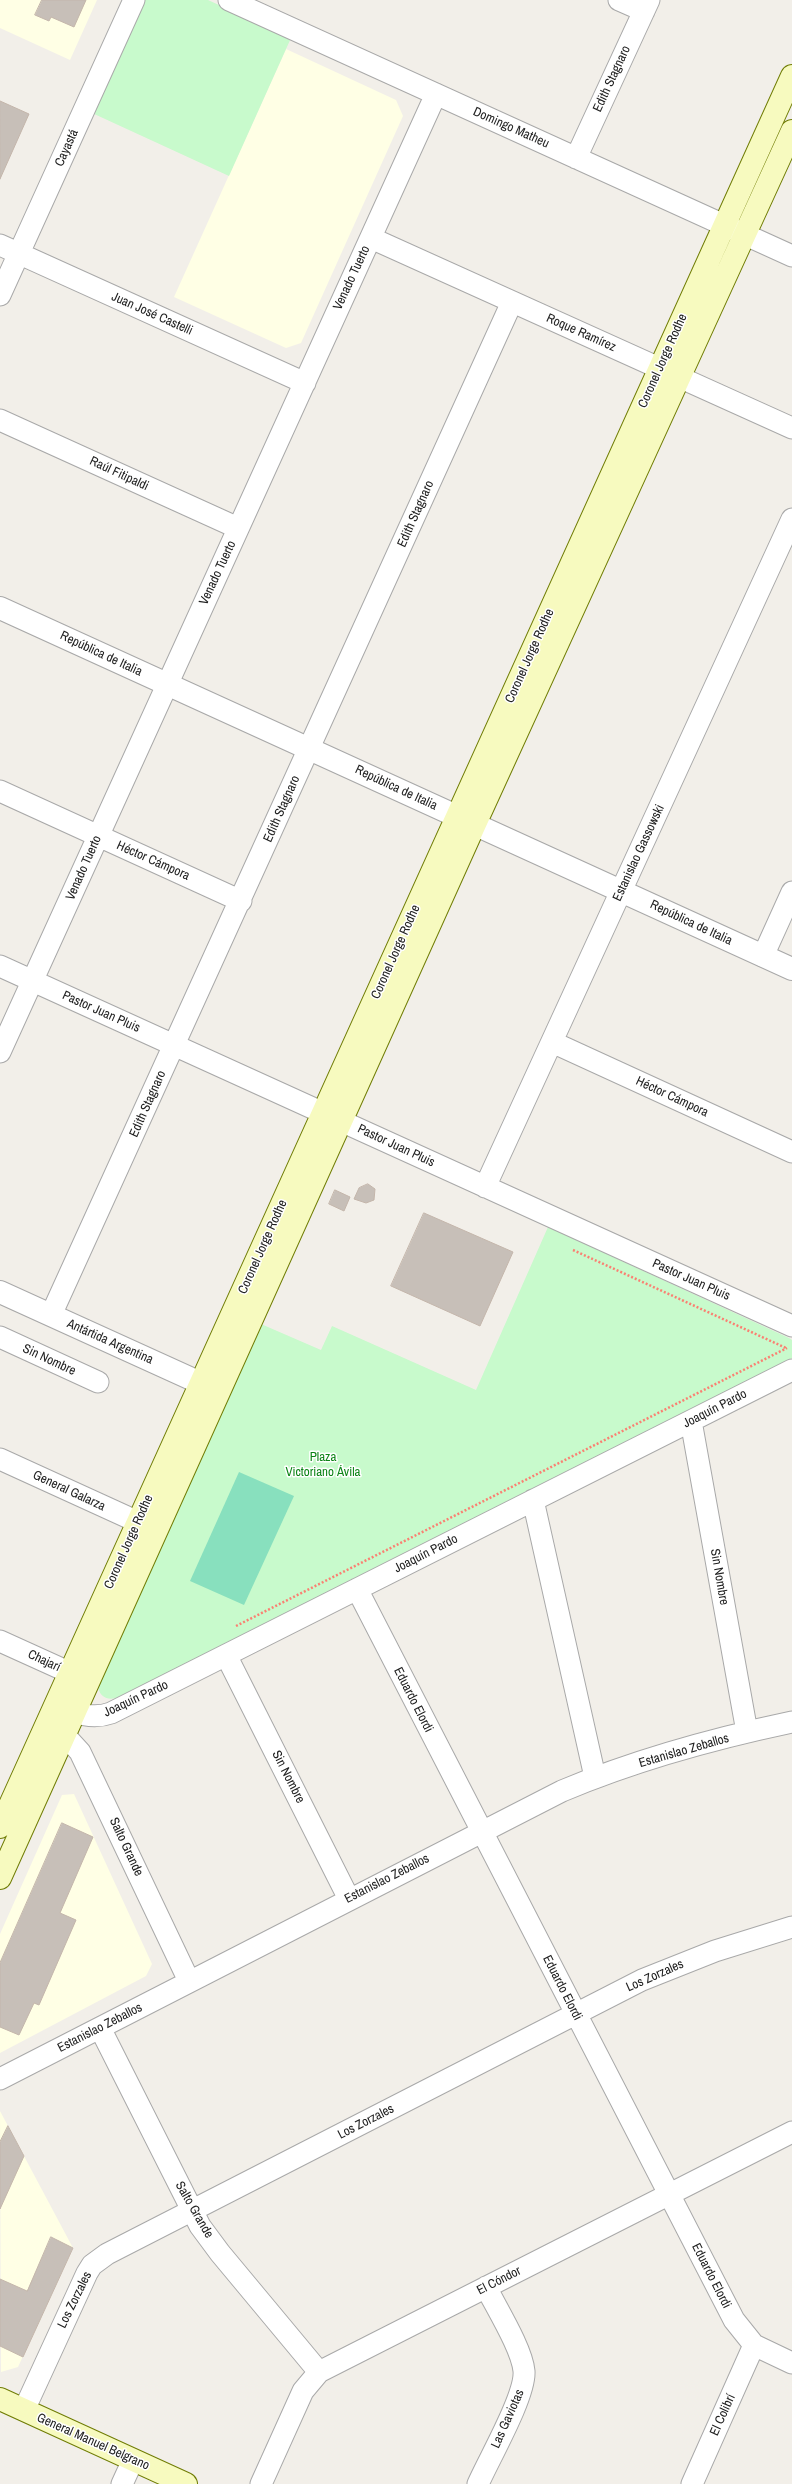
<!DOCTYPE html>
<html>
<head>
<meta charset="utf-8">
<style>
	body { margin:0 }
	canvas { display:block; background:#f2efe9 }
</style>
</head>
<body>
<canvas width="792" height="2484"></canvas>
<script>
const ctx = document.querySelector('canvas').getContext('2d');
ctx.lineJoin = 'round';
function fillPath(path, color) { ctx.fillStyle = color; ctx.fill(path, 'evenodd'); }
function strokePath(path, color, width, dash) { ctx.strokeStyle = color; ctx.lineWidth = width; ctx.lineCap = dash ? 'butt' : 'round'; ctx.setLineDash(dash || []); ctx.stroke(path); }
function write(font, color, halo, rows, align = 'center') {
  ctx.font = font + ' "Archivo Narrow",sans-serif'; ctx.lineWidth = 3; ctx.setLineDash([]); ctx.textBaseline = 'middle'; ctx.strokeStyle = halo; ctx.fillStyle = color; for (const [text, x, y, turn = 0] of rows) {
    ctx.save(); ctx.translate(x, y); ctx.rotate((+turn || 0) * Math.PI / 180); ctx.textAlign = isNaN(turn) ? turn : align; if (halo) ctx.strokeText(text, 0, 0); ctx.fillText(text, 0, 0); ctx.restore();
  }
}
fillPath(new Path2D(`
	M0,0H97L70,60L0,28Z
	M286,49L396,100L403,116L301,343L286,348L174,297Z
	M74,1794L152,1964L146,1976L0,2053V1934L62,1795Z
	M0,2111L73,2248L18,2367L1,2372Z`), '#ffffe5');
fillPath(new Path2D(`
	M145,0H208L291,38L229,176L92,113Z
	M548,1227L789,1338L792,1340V1358L119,1697C109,1701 100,1698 98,1687L261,1324L321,1350L332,1326L476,1390Z`), '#c8facc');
fillPath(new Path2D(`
	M239,1472L294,1496L244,1605L190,1581Z`), '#88e0be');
const building = new Path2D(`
	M42,0H86L74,27L51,17L49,21L35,15Z
	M0,101L29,114L0,179Z
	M368,1184L375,1189L374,1200L366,1203L354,1199L359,1188Z
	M335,1190L350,1197L344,1211L329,1204Z
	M424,1213L513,1252L480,1326L391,1286Z
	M62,1823L93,1837L60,1913L76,1920L39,2005L34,2003L19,2035L0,2027V1963Z
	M8,2126L24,2156L0,2209V2142Z
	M51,2237L73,2248L23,2357L0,2346V2279L27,2291Z`);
fillPath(building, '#c7bfb8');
strokePath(building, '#c4b6ab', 1);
const minor = new Path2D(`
	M229,0L792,256
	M619,0L644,11
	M576,158L649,0
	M371,238L792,428
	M0,245L305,383
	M0,295L134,0
	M0,420L238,528
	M0,791L241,901
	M763,956L792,892
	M0,966L792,1326
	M552,1042L792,1152
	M0,1052L436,94
	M485,1187L792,519
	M51,1315L512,302
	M0,1337L98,1382
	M691,1421L747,1732
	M0,1459L138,1522
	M533,1500L595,1777
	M357,1589L734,2320L754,2345L792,2363
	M0,1641L86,1680
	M226,1655L349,1899
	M58,1705C76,1713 91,1720 111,1713L792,1370
	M47,1730L69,1740L80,1752L189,1981
	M100,2028L200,2226L220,2253L319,2372
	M0,2079L562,1791C633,1761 716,1738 792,1722
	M24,2410L87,2273L92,2265L107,2254L642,1980L715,1951L792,1927
	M122,2484L133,2460
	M261,2484L303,2391L319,2372L792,2132
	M478,2484C489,2459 526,2395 524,2371C522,2349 497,2309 486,2287
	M692,2484L754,2345`);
const tertiary = new Path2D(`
	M0,608L792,969
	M0,1292L218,1391`);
const secondary = new Path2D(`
	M0,1827L792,76
	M0,1878L475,824L792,131
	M0,2399L186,2484`);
strokePath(minor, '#a9a9a9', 23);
strokePath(tertiary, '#a9a9a9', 24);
strokePath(secondary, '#707d05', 24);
strokePath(new Path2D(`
	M573,1250L786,1348
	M236,1626L787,1348`), '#fa8072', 2.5, [2, 2]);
strokePath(minor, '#fff', 21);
strokePath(tertiary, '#fff', 22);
strokePath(secondary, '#f7fabf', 22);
write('13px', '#222', '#fff', [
	["Edith Stagnaro",612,79,-65],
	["Domingo Matheu",511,128,24],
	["Cayastá",67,148,-66],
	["Venado Tuerto",352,278,-65],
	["Juan José Castelli",152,314,24],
	["Roque Ramírez",581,333,24],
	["Coronel Jorge Rodhe",663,361,-66],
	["Raúl Fitipaldi",119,474,25],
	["Edith Stagnaro",416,514,-66],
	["Venado Tuerto",218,573,-65],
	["República de Italia",101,654,25],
	["Coronel Jorge Rodhe",530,656,-66],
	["República de Italia",396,788,25],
	["Edith Stagnaro",282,809,-66],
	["Estanislao Gassowski",639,853,-65],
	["Héctor Cámpora",153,861,24],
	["Venado Tuerto",84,868,-66],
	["República de Italia",691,923,25],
	["Coronel Jorge Rodhe",396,952,-66],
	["Pastor Juan Pluis",101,1012,24],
	["Héctor Cámpora",672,1097,25],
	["Edith Stagnaro",148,1104,-66],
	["Pastor Juan Pluis",396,1146,25],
	["Coronel Jorge Rodhe",263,1247,-66],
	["Pastor Juan Pluis",691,1280,24],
	["Antártida Argentina",110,1342,24],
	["Sin Nombre",49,1360,25],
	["Joaquín Pardo",715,1409,-27],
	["General Galarza",69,1491,25],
	["Coronel Jorge Rodhe",129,1542,-66],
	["Joaquín Pardo",426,1554,-27],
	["Sin Nombre",719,1577,80],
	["Chajarí",44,1661,25],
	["Joaquín Pardo",136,1699,-25],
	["Eduardo Elordi",413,1700,63],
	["Estanislao Zeballos",684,1751,-16],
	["Sin Nombre",288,1777,63],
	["Salto Grande",126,1847,65],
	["Estanislao Zeballos",387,1879,-27],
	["Los Zorzales",655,1976,-24],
	["Eduardo Elordi",562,1988,63],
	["Estanislao Zeballos",100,2028,-27],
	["Los Zorzales",366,2122,-27],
	["Salto Grande",194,2210,60],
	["Eduardo Elordi",711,2276,63],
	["El Cóndor",499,2281,-27],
	["Los Zorzales",75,2300,-64],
	["El Colibrí",723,2415,-66],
	["Las Gaviotas",508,2419,-66],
	["General Manuel Belgrano",93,2442,24]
]);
write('13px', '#0c8416', '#fff', [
	["Plaza",323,1458],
	["Victoriano Ávila",323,1473]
]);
</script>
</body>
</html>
